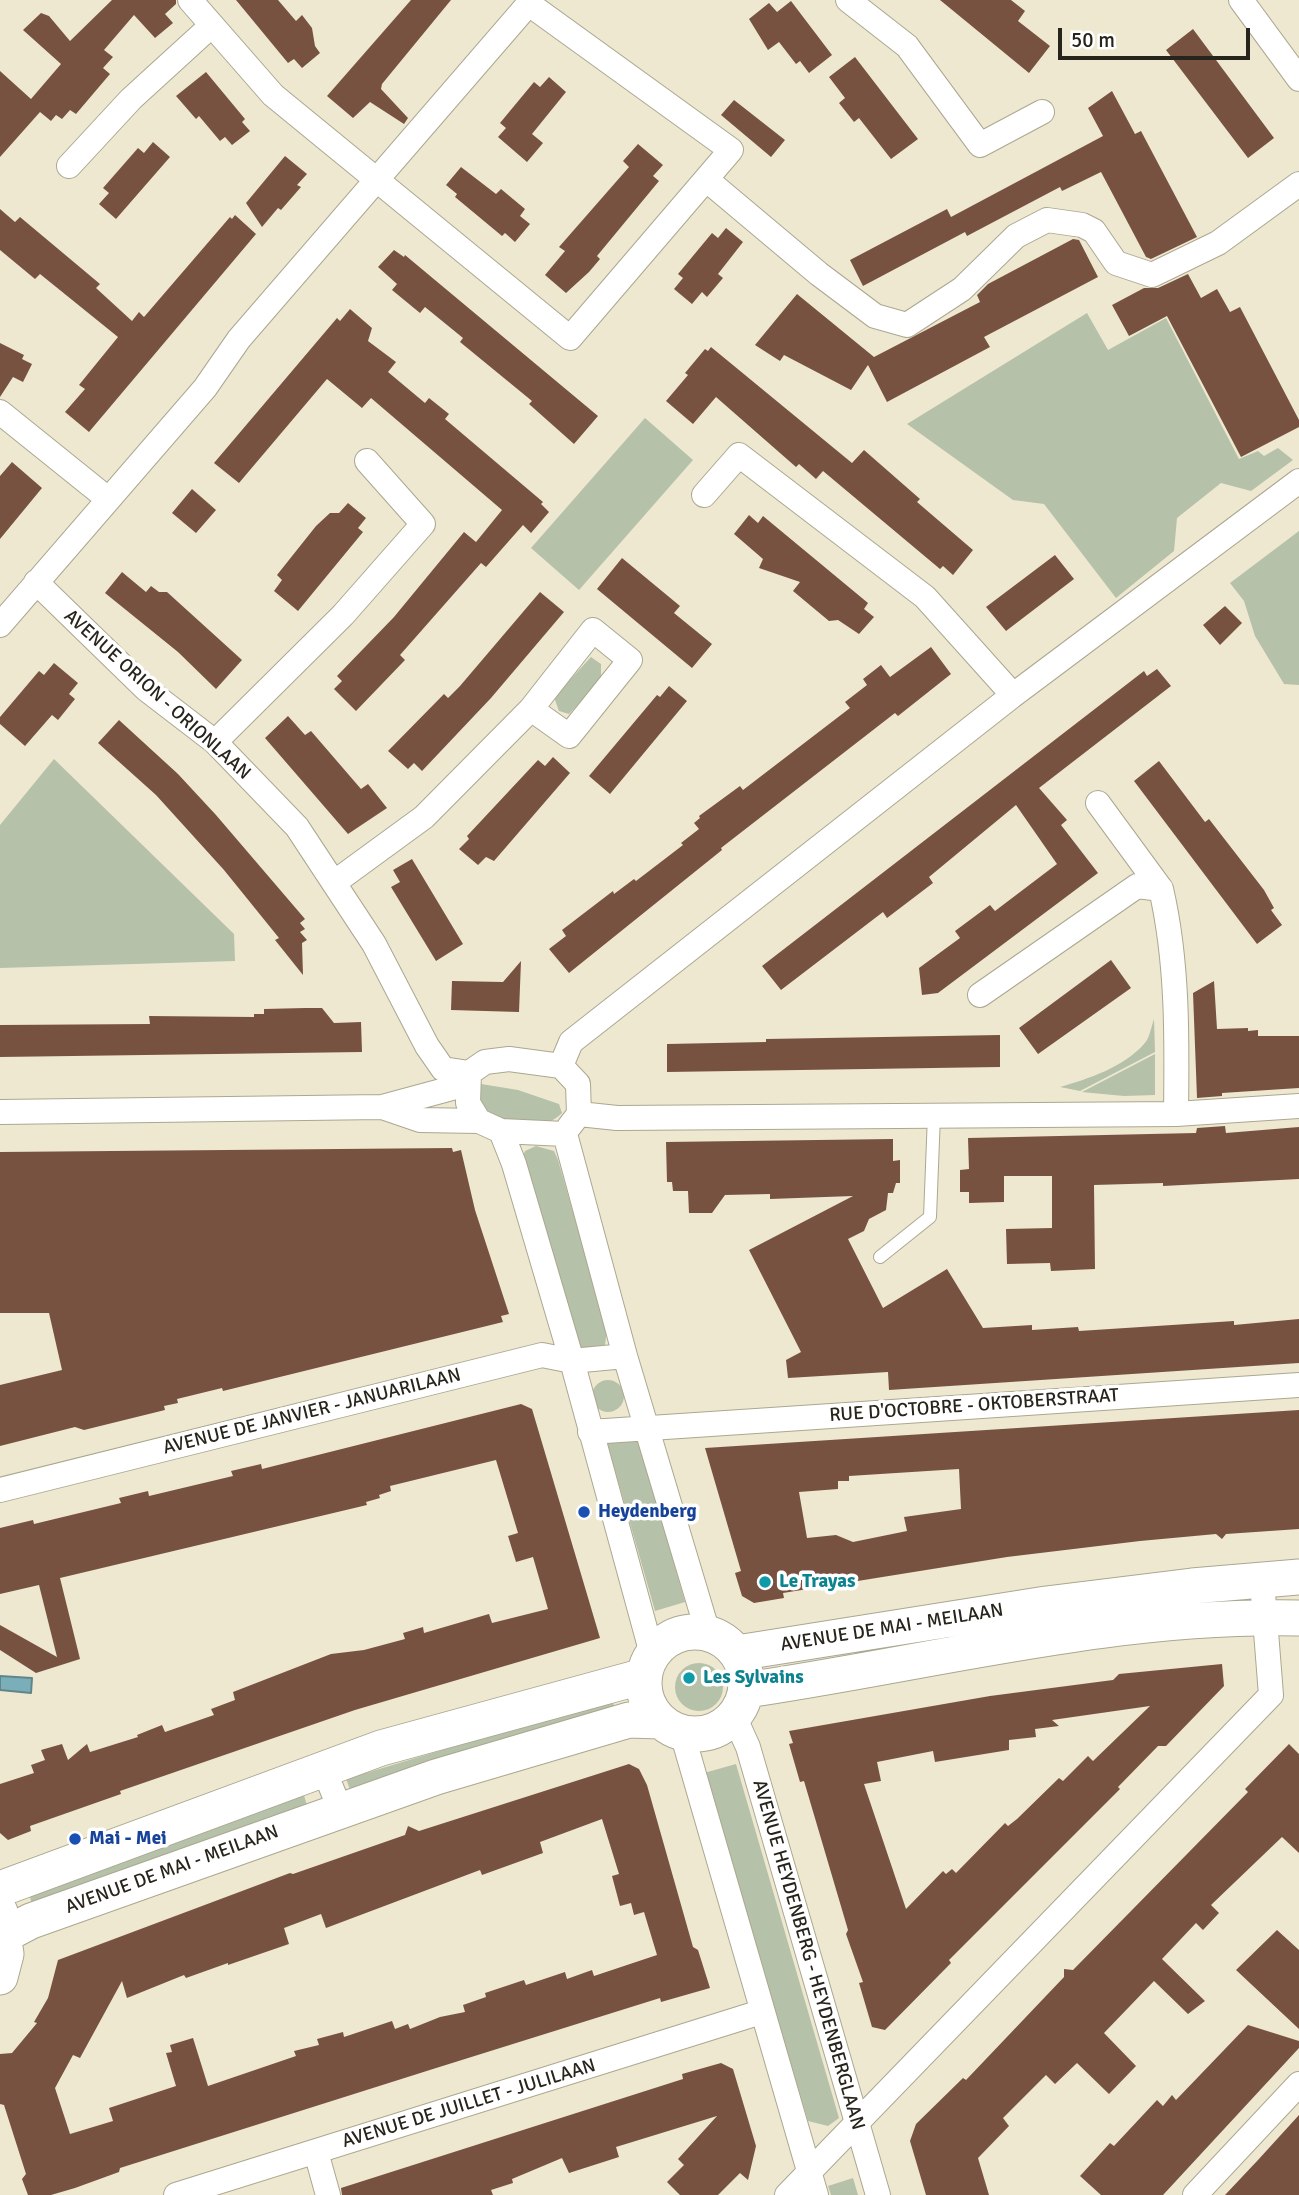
<!DOCTYPE html>
<html>
<head>
<meta charset="utf-8">
<style>
	body { margin:0 }
	#map { position:relative; width:1299px; height:2195px; overflow:hidden; background:#eee8d1; font-family:Signika,sans-serif }
	canvas { display:block }
	.scale { position:absolute; left:1058px; top:28px; width:192px; height:32px; box-sizing:border-box; border:4px solid #26241b; border-top:0; padding-left:9px; font-size:21px; line-height:24px; white-space:nowrap; color:#26241b; -webkit-text-stroke:5px #fff; paint-order:stroke }
</style>
</head>
<body>
<div id="map">
<canvas width="1299" height="2195"></canvas>
<div class="scale">50 m</div>
</div>
<script>
const ctx = document.querySelector('canvas').getContext('2d');
ctx.lineJoin = 'round';
function fillPath(path, color) { ctx.fillStyle = color; ctx.fill(path, 'evenodd'); }
function strokePath(path, color, width, dash) { ctx.strokeStyle = color; ctx.lineWidth = width; ctx.lineCap = dash ? 'butt' : 'round'; ctx.setLineDash(dash || []); ctx.stroke(path); }
function write(font, color, halo, rows, align = 'center') {
  ctx.font = font + ' Signika,sans-serif'; ctx.lineWidth = 7; ctx.setLineDash([]); ctx.textBaseline = 'middle'; ctx.strokeStyle = halo; ctx.fillStyle = color; for (const [text, x, y, turn = 0] of rows) {
    ctx.save(); ctx.translate(x, y); ctx.rotate((+turn || 0) * Math.PI / 180); ctx.textAlign = isNaN(turn) ? turn : align; if (halo) ctx.strokeText(text, 0, 0); ctx.fillText(text, 0, 0); ctx.restore();
  }
}
fillPath(new Path2D(`
	M1087,313L1108,350L1166,318L1239,459L1258,451L1264,456L1278,448L1293,460L1251,491L1221,483L1177,518L1174,551L1116,598L1044,504L1013,500L907,424Z
	M645,418L693,460L579,590L531,548Z
	M1299,531V685L1284,684L1255,636L1244,601L1230,583Z
	M591,657L601,664V680L569,714L559,711L554,697Z
	M54,759L234,934L235,961L0,968V825Z
	M1154,1019L1155,1052L1080,1091L1060,1087C1088,1079 1124,1067 1144,1044C1150,1038 1151,1027 1154,1019Z
	M1155,1054V1095L1124,1096L1082,1092Z
	M481,1084L518,1090L559,1104L562,1113C538,1137 499,1121 477,1103L476,1095Z
	M536,1146L554,1151L558,1160L607,1330L605,1345L596,1351L578,1348L521,1160L525,1151Z
	M592 1396a16 16 0 1 1 32 0a16 16 0 1 1-32 0Z
	M637,1433L685,1602L655,1611L607,1442Z
	M675 1687a24 24 0 1 1 48 0a24 24 0 1 1-48 0Z
	M612,1699L617,1716L352,1794L346,1779Z
	M736,1764L839,2118L828,2126L808,2121L704,1773Z
	M303,1792L309,1812L33,1907L28,1891Z
	M853,2178L858,2195H831L828,2186Z`), '#b6c1a9');
const water = new Path2D(`
	M0,1676L32,1678L31,1693L0,1690Z`);
fillPath(water, '#7aafb9');
strokePath(water, '#61858a', 2);
fillPath(new Path2D(`
	M112,0H176V4L165,14L173,23L155,38L134,15L104,50L113,57L103,68L110,74L76,114L70,110L62,119L56,115L51,121L40,112L0,157V71L31,99L61,64L23,30L41,13L49,16L70,41Z
	M236,0H278L296,21L302,15L312,28L315,46L320,53L302,68L294,59L288,63Z
	M411,0H451L382,84L381,89L408,118L404,124L370,102L353,118L327,96Z
	M940,0H1011L1025,11L1018,21L1050,46L1029,73Z
	M791,1L832,55L809,73L800,61L796,64L779,42L768,50L749,19L769,3L777,12Z
	M1193,29L1274,138L1248,158L1166,50Z
	M855,57L918,139L891,159L859,118L854,122L839,103L845,98L829,77Z
	M206,72L245,119L242,122L250,131L232,145L225,137L220,141L199,116L196,119L176,96Z
	M549,77L566,92L532,134L543,143L527,162L498,137L506,128L500,123L534,82L540,87Z
	M1112,91L1135,134L1141,131L1197,237L1151,259L1146,257L1101,172L1062,191L1060,187L967,236L965,232L863,286L850,260L947,209L951,217L1103,136L1088,108Z
	M734,100L785,140L771,157L721,115Z
	M153,142L170,157L116,219L99,204L109,193L103,188L138,148L144,153Z
	M638,144L663,165L653,176L659,181L597,256L600,259L589,272L566,293L545,275L565,251L559,247L629,167L623,161Z
	M285,156L307,174L297,185L301,187L281,210L278,208L262,227L246,203Z
	M461,167L496,194L501,189L525,209L520,216L530,224L515,242L505,233L502,236L455,197L457,194L446,185Z
	M0,209L15,222L20,217L100,284L96,288L132,321L139,312L144,317L230,217L232,219L235,215L256,234L89,432L65,412L85,389L79,385L118,337L40,274L35,279L0,250Z
	M726,228L743,242L718,274L723,278L707,297L702,292L692,304L674,289L683,278L678,274L712,233L718,238Z
	M1073,239L1079,240L1098,277L984,337L990,347L887,402L868,365L851,390L784,355L780,361L755,345L797,294L874,357L980,302L977,295L988,284Z
	M394,250L404,257L405,255L598,416L574,444L529,404L532,401L460,342L463,338L425,307L420,313L392,290L397,284L378,267Z
	M1188,274L1201,298L1217,289L1230,312L1240,307L1299,420V427L1241,457L1167,316L1129,336L1112,305L1144,288H1158Z
	M350,309L372,328L368,341L396,362L388,372L425,403L429,398L449,414L445,419L543,502L541,504L549,512L531,533L523,525L486,567L481,563L400,655L405,660L356,711L334,689L342,681L337,676L394,617L464,532L476,542L502,510L371,398L362,408L327,379L239,483L214,463L337,318L340,321Z
	M0,343L24,355L22,359L32,364L23,382L13,377L0,397Z
	M711,347L852,463L864,450L920,499L917,502L973,550L953,575L943,566L940,569L823,471L816,479L799,464L796,467L716,397L693,424L666,401L688,375L685,373L705,349L708,351Z
	M12,462L42,488L0,539V476Z
	M192,489L216,510L196,533L172,513Z
	M348,503L366,518L358,528L363,532L298,611L274,591L282,580L277,575L316,526L330,513H339Z
	M749,515L758,523L763,516L868,603L864,609L874,617L859,634L838,620L829,621L793,591L800,582L759,568L763,559L734,534Z
	M1055,555L1074,579L1006,631L986,607Z
	M622,558L680,606L674,613L712,644L692,668L597,589Z
	M122,572L146,592L151,586L159,592H167L242,660L216,689L178,652L105,593Z
	M540,592L564,612L491,698L422,771L414,763L408,769L388,751L444,694L448,698L460,686Z
	M1225,606L1242,623L1220,645L1203,625Z
	M931,647L951,674L898,716L895,713L721,848L722,850L569,973L549,949L566,936L562,930L613,891L614,894L634,879L636,881L683,845L681,843L699,829L694,823L700,818L699,816L740,786L743,790L850,708L845,702L867,685L863,679L881,665L890,677Z
	M54,663L78,683L69,694L75,699L58,720L52,715L25,746L0,724V717L39,671L44,675Z
	M1157,669L1171,686L1039,788L1067,820L1061,825L1098,873L938,993L922,995L919,968L960,938L955,931L990,905L995,911L1057,864L1016,805L929,877L933,883L887,918L883,912L781,990L762,966L1144,671L1147,676Z
	M669,686L687,701L610,794L589,776L657,695L660,697Z
	M288,716L305,735L311,731L361,789L368,784L387,808L348,834L265,738Z
	M119,720L178,774L216,815L305,919L300,923L305,929L300,932L307,940L302,943L303,975L275,940L279,938L224,870L156,795L98,743Z
	M553,757L570,773L494,861L486,857L478,865L459,849L469,839L467,836L538,760L545,766Z
	M1159,761L1205,822L1209,819L1264,890L1274,908L1271,910L1282,925L1257,944L1134,781Z
	M412,859L463,944L436,961L391,887L400,882L393,870Z
	M1111,960L1131,988L1038,1054L1019,1028Z
	M521,961L519,1012L451,1010L452,981L503,982Z
	M1214,981L1217,1029L1248,1028V1031L1258,1030V1036H1299V1088L1222,1093V1096L1197,1098L1193,993Z
	M305,1008H322L334,1023L361,1022L362,1052L0,1057V1025L150,1024L149,1016L254,1017V1014H264V1009Z
	M1000,1035V1067L667,1072V1044L766,1042V1039Z
	M1225,1126L1226,1133L1299,1127V1179L1163,1186V1183L1094,1185L1095,1269L1051,1271L1050,1263L1007,1264L1006,1229L1052,1228V1176H1004V1202L969,1203V1192H960V1170L969,1169L968,1138L1196,1133L1197,1128Z
	M893,1139V1161L900,1160V1183H896L893,1193H888L886,1210L869,1219L864,1231L848,1239L883,1308L947,1269L983,1328L1032,1325V1330L1078,1327L1079,1331L1234,1321V1325L1299,1319V1363L889,1390L888,1372L788,1378L786,1360L801,1352L749,1250L853,1196L770,1199V1194L725,1195L712,1213H689L688,1191H673L672,1182H667L666,1142Z
	M452,1148L453,1152L461,1150L475,1210L509,1314L501,1316L503,1322L223,1391L222,1388L177,1399L178,1403L164,1406L165,1410L84,1430L75,1427L0,1446V1385L62,1370L49,1313H0V1152Z
	M521,1404L532,1409L600,1638L355,1710L120,1791L121,1794L30,1826L31,1831L8,1840L0,1833V1784L34,1773L31,1765L45,1760L41,1750L62,1744L68,1760L87,1744L90,1752L138,1737L137,1735L162,1725L165,1732L214,1715L211,1709L235,1700L233,1692L331,1654L364,1650L405,1639L403,1633L423,1627L424,1633L489,1614L492,1623L548,1609L533,1557L516,1562L508,1536L518,1533L496,1460L390,1486L391,1491L379,1495L380,1498L366,1502L367,1505L60,1578L80,1659L36,1673L0,1650V1625L57,1657L39,1585L0,1594V1528L33,1520L34,1524L121,1503L119,1498L148,1491L149,1496L233,1476L231,1471L261,1464L262,1469Z
	M1299,1410V1529L1226,1534L1222,1539L1216,1534L1140,1541L1007,1557L783,1593L784,1598L754,1603L742,1596L735,1573L741,1571L705,1448ZM959,1469L961,1509L904,1517L907,1531L853,1542L836,1535L807,1538L799,1492L838,1489V1481H849V1476Z
	M1222,1664L1224,1686L1166,1746H1158L1118,1787L1120,1789L949,1960L951,1963L885,2030L872,2027L859,1983L863,1982L846,1934L848,1930L804,1781L800,1782L789,1744L793,1743L789,1731L990,1696L1113,1680L1119,1674ZM1150,1706L1093,1761L1088,1756L1063,1781L1059,1778L1017,1819L1008,1826L1005,1823L956,1873L952,1869L946,1874L943,1871L906,1909L864,1784L881,1781L877,1762L933,1751L935,1762L1009,1750V1740L1036,1737L1035,1729L1059,1726L1052,1720Z
	M1289,1744L1299,1754V1853L1282,1837L1211,1905L1219,1913L1203,1930L1196,1923L1162,1959L1205,2001L1188,2014L1154,1981L1104,2033L1136,2066L1109,2094L1077,2063L1055,2084L1046,2075L1003,2118L1009,2126L978,2158L989,2195H926L910,2141L916,2124L963,2078L966,2080L1064,1977V1969L1073,1970L1248,1792L1245,1789Z
	M629,1764L639,1769L647,1785L693,1947L698,1950L710,1988L661,2002L660,1998L433,2069L120,2168L119,2172L75,2188L51,2195H28L22,2179L26,2174L4,2105L0,2104V2054L12,2053L37,2023L34,2022L48,1998L58,1960L290,1873L293,1874L405,1835L408,1826L419,1831ZM602,1819L619,1874L612,1876L620,1906L631,1903L634,1915L644,1912L657,1955L594,1976L592,1970L567,1979L565,1972L526,1985L524,1980L485,1993L486,1997L463,2005L465,2012L440,2017L410,2029L408,2024L395,2029L392,2021L344,2037L343,2032L317,2039L319,2045L294,2051L296,2056L208,2086L193,2038L170,2045L172,2052L166,2053L176,2086L109,2108L113,2121L70,2134L55,2088L73,2055L80,2058L122,1981L127,1998L184,1975L186,1978L228,1963V1965L289,1944L284,1928L321,1914L326,1928L480,1870L482,1875L543,1853L540,1842Z
	M1277,1930L1299,1950V2029L1236,1970Z
	M1248,2025L1299,2041V2048L1163,2195H1101L1080,2176L1110,2143L1114,2146L1157,2100L1163,2106L1172,2095L1176,2100Z
	M721,2063L733,2069L756,2146L748,2180L740,2173L718,2195H680L667,2182L684,2165L678,2159L717,2116L616,2147L619,2157L569,2173L562,2158L512,2179L513,2183L491,2190L493,2195H342L341,2188L683,2079L682,2074Z
	M1299,2115V2195H1225L1258,2160Z`), '#785241');
const lane = new Path2D(`
	M880,1257L930,1217L934,1115`);
const street = new Path2D(`
	M190,0L273,95L570,338L731,150L529,4
	M848,0L907,46L980,145L1042,112
	M1241,0L1299,79
	M69,166L131,99L211,26
	M707,180L819,274L875,316L907,325L962,289L1016,236L1047,220L1082,225L1094,231L1116,263L1152,275L1218,243L1299,184
	M0,412L108,499
	M704,495L739,455L925,597L1013,695
	M36,582L146,689L215,742L297,827L374,944L427,1046L443,1069L469,1073
	M0,625L205,388L239,339L532,0
	M215,742L343,615L423,524L367,461
	M1098,803L1161,889
	M335,882L424,817L531,709L569,736L630,660L593,630L531,709
	M980,995L1137,886L1161,889C1178,962 1177,1040 1176,1114
	M561,1066L571,1042L1012,696L1299,481
	M382,1107L420,1120L479,1121L501,1131L565,1134
	M0,1112L382,1107L467,1084
	M579,1114L617,1118L1176,1114L1299,1106
	M479,1121L468,1103L469,1073L485,1062L509,1059L561,1066L578,1084L579,1114L569,1127
	M501,1131L514,1164L572,1361L652,1654
	M565,1134L625,1356L708,1633
	M590,1432L1299,1385
	M0,1490L542,1355L572,1361L625,1356
	M734,1716L748,1747L878,2195
	M682,1733L816,2195
	M324,1770L340,1809
	M316,2152L328,2195
	M176,2195L761,2012
	M787,2195L1271,1695L1262,1581
	M1195,2195L1299,2084`);
const secondary = new Path2D(`
	M644 1683a51 51 0 1 1 102 0a51 51 0 1 1-102 0Z
	M737,1653L1046,1604L1192,1586L1299,1577
	M746,1690C930,1663 1111,1614 1299,1618
	M0,1889L381,1748L644,1676
	M6,1934L31,1921L436,1777L629,1720L660,1721
	M0,1977L6,1954L0,1912`);
strokePath(lane, '#aba790', 14);
strokePath(street, '#aba790', 26);
strokePath(secondary, '#aba790', 37);
strokePath(lane, '#fff', 12);
strokePath(street, '#fff', 24);
strokePath(secondary, '#fff', 35);
for (const [x, y, r, color] of [
	[584,1512,7,"#1a4fb4"],
	[765,1582,7,"#0f9aa8"],
	[689,1678,7,"#0f9aa8"],
	[75,1839,7,"#1a4fb4"]
]) { const dot = new Path2D(); dot.arc(x, y, r, 0, 2 * Math.PI); ctx.fillStyle = color; ctx.fill(dot); strokePath(dot, '#fff', 2.5); }
write('19px', '#26241b', '#fff', [
	["AVENUE ORION - ORIONLAAN",157,695,42],
	["RUE D'OCTOBRE - OKTOBERSTRAAT",974,1406,-4],
	["AVENUE DE JANVIER - JANUARILAAN",312,1412,-14],
	["AVENUE DE MAI - MEILAAN",892,1628,-9],
	["AVENUE DE MAI - MEILAAN",172,1870,-20],
	["AVENUE HEYDENBERG - HEYDENBERGLAAN",808,1955,74],
	["AVENUE DE JUILLET - JULILAAN",469,2104,-17]
]);
write('bold 19px', '#164399', '#fff', [
	["Heydenberg",598,1512],
	["Mai - Mei",89,1839]
], 'left');
write('bold 19px', '#0d838f', '#fff', [
	["Le Trayas",779,1582],
	["Les Sylvains",703,1678]
], 'left');
</script>
</body>
</html>
